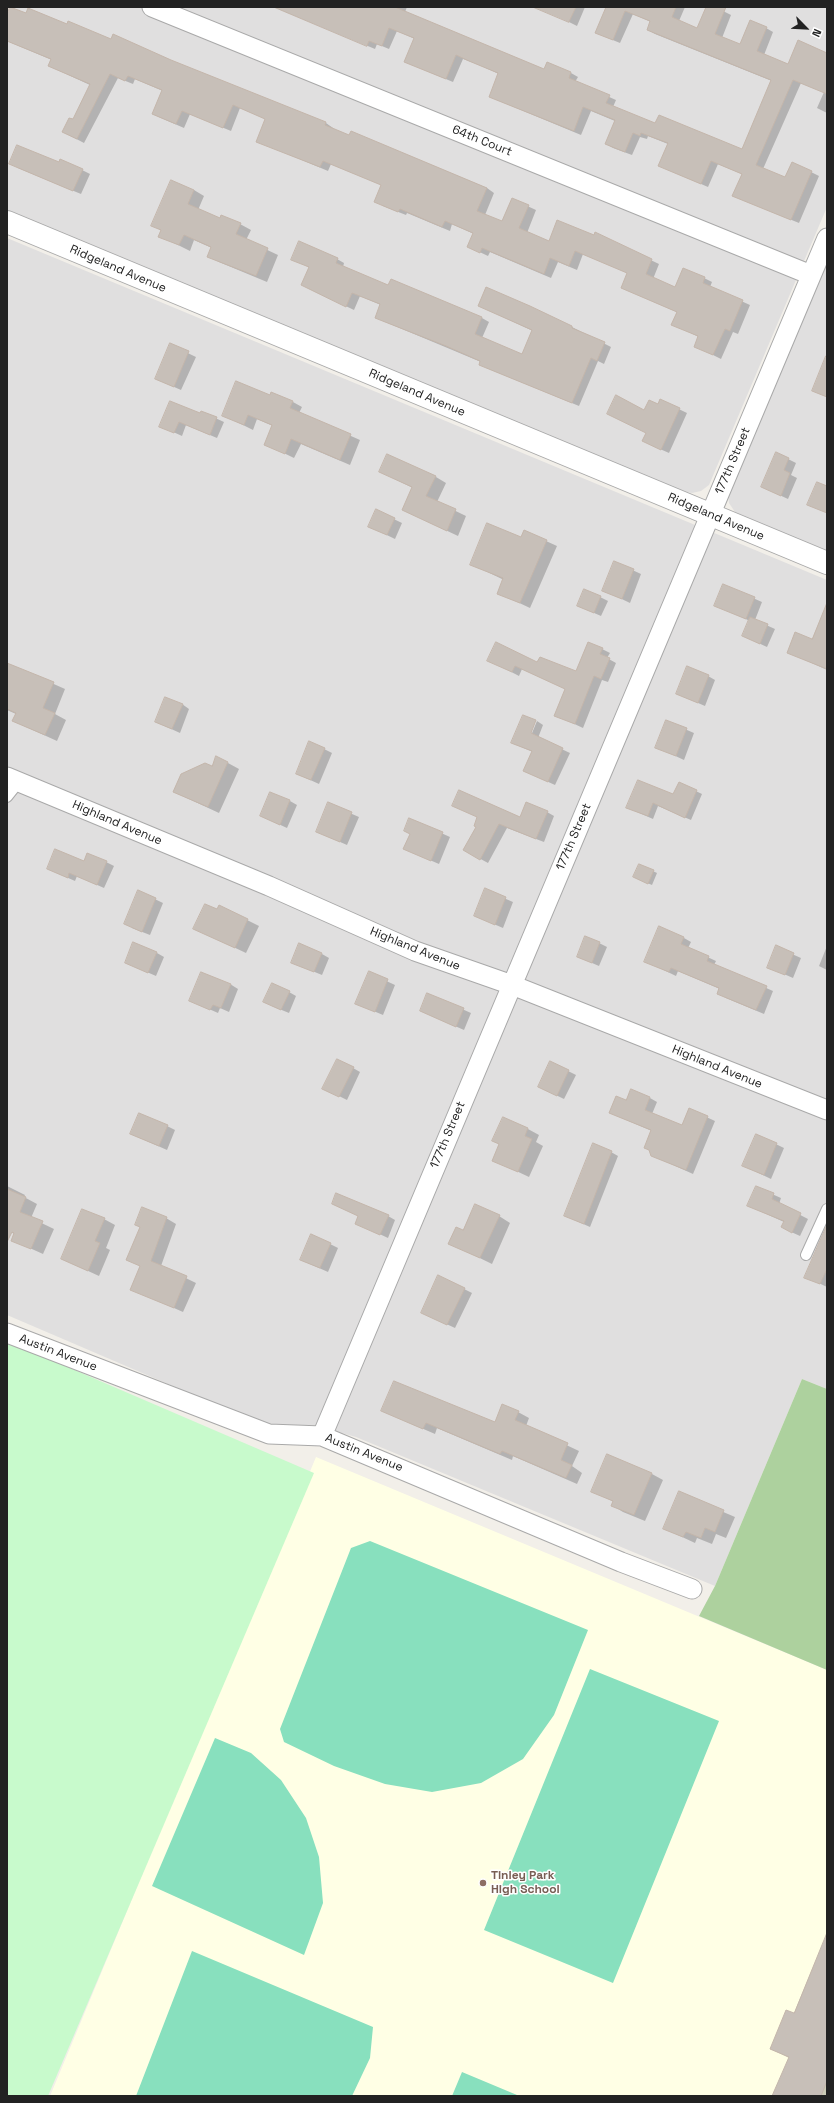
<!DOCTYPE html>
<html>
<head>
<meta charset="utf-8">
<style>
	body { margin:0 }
	#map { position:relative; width:834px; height:2103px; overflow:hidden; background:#f2efe9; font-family:"Space Grotesk",sans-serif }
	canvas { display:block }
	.frame { position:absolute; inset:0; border:8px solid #222; pointer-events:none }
	.north { position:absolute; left:786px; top:8px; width:40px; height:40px; -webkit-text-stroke:3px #fff; paint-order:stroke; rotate:114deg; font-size:11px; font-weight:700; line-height:16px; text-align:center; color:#222 }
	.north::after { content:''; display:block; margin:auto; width:14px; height:18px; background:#222; clip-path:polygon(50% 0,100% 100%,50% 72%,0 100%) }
</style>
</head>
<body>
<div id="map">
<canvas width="834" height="2103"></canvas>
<div class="frame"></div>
<div class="north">N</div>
</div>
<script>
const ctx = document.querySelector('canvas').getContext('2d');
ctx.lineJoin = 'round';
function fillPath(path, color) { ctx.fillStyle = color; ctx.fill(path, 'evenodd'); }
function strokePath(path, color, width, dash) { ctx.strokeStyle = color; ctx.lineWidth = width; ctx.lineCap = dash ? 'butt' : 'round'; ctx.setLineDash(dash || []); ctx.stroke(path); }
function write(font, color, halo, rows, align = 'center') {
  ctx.font = font + ' "Space Grotesk",sans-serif'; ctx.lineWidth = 3; ctx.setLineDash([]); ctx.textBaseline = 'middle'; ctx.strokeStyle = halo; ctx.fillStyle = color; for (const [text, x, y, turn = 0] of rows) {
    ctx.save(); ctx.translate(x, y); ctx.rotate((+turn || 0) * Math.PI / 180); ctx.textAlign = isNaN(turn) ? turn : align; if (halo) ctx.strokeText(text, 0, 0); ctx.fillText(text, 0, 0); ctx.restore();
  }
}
fillPath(new Path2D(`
	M7,7H827V207L709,485L701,491L692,493L682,491L7,212Z
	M7,238L827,580V1389L802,1379L715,1586L356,1437L313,1425L288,1426L265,1423L238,1414L7,1315Z
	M827,261V553L748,520L735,512L729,503L728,495Z`), '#e0dfdf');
fillPath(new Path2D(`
	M316,1457L827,1670V2096H50Z`), '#ffffe5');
fillPath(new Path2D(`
	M802,1379L827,1389V1670L699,1616L715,1586Z`), '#add19e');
fillPath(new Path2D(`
	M7,1341L314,1473L48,2096H7Z`), '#c8facc');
fillPath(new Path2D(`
	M370,1541L588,1630L554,1715L523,1759L481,1783L432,1792L385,1784L334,1766L284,1742L280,1729L351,1548Z
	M590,1669L719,1721L613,1983L484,1930Z
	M215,1738L251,1753L281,1780L306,1818L319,1857L323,1903L304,1955L152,1886Z
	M192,1951L373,2027L370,2058L352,2096H136Z
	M462,2072L517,2095L516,2096H452Z`), '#88e0be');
fillPath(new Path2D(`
	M274,7H407L405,12L545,70L571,73L578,77L575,82L616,100L613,107L656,125L742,150L772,81L655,34L648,30L651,22L633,14L620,43L603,36L607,7H685L679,21L698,29L707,7H715L731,15L722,38L740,46L766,28L773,32L764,55L789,65L827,54V113L817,108L824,92L801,83L763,169L786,179L793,163L819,176L799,223L733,196L742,174L718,164L708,187L666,169L668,144L648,136L647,139L640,137L632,155L613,148L606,144L615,121L591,111L581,135L490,97L499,74L477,64L463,59L453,82L405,62L415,39L397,31L389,49L377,44L375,49Z
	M556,7H585L577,26L553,14Z
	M7,13L27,14L67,25L171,61L326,123L333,128V129L350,136L351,132L487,188L494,193L485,215L502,222L512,199L536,210L527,233L549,242L595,237L596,234L659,264L653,279L676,288L704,278L712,282L710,287L750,305L738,334L733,332L721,359L695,346L699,337L672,324L677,312L622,288L628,273L583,254L577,270L558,262L551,278L490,252L488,256L469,247L474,234L452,224L450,231L407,213L406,215L383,206L382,185L331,164L328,171L257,141L266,119L240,108L231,131L190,114L184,128L161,118L153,114L163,91L135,79L133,84L118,78L84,143L63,132L73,121L90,85L49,66L52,60L7,41Z
	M59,164L82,170L90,174L81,194L18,168Z
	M194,190L204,196L198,210L220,219L240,224L251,230L246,240L278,255L267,282L219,262L208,256L212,248L194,240L190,251L160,236L162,231L153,225Z
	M293,259H337L344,263L343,267L389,287L391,280L482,318L489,322L482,338L522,355L533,331L486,309L572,327L611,347L604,364L598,361L579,406L487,368L481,362L383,321L376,317L381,305L360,296L354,310L310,289V268Z
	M171,345L196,357L181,390L156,379Z
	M270,397L293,402L302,407L299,413L360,440L350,465L301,444L294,458L265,444L273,426L257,419L253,430L223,415Z
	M660,400L687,413L669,453L651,445L647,433L645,411L658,405Z
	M202,412L224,422L217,438L186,425L182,436L160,426L201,415Z
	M776,453L796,463L791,475L797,478L788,499L762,487Z
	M391,477H436L446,483L437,502L466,516L458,536L403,510L413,488Z
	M377,511L402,523L395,539L370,527Z
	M524,531L557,546L530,608L498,593L504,580L471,564L522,538Z
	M615,562L641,574L630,603L603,590Z
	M723,585L762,602L755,620L775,629L767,647L743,636L750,621L715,605Z
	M600,597L608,601L601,616L578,606Z
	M827,626V670L788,652L813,640Z
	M602,649L610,653L607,658L616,663L608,682L602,680L583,728L555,715L566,689L522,669L519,676L496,664L538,663L577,672Z
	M11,665L65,689L55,714L66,720L57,741L13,721L16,714L7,710V670Z
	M708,676L715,680L705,706L677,694Z
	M182,704L189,709L180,733L156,722Z
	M537,721L543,725L538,738L570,753L555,785L524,771L533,752L512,743L530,738Z
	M666,721L694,733L684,760L656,747Z
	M324,749L332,753L319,784L297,774Z
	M228,763L239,769L219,813L174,792L212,767Z
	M679,783L702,794L691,820L658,806L653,819L628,808L673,796Z
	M290,801L297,805L287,828L261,816Z
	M329,804L359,817L347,845L324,835Z
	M454,806L521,818L547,812L554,816L544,842L507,828L488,863L464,850L477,827L478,817Z
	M410,819L450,837L439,864L404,849L411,834Z
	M85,862H106L114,866L104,888L77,876L75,881L48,869Z
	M640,865L657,873L652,885L638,879Z
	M485,890L513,902L503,928L475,916Z
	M138,891L163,903L150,935L132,928Z
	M219,906L259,926L246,953L195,929L217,911Z
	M684,938L691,942L688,948L716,961L714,965L773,991L764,1014L726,998L718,993L720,989L678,971L676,976L645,961Z
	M599,943L607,947L599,966L578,957Z
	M827,946V970L819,966Z
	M776,947L801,958L793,978L768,967Z
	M157,953L164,957L156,976L133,966Z
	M322,954L329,958L322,975L300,966Z
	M369,973L395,985L383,1015L364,1007Z
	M230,984L238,989L229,1012L220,1008L218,1013L191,1001Z
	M289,992L296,996L289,1013L272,1006Z
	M428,994L471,1013L464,1030L421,1011Z
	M353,1068L360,1072L347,1100L331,1092Z
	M568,1071L576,1075L564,1099L539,1087Z
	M650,1098L657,1102L652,1114L682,1126L689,1109L715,1121L693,1174L651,1155L652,1131L610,1113L627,1102Z
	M167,1126L175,1130L167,1150L131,1134Z
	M528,1129L539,1135L536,1142L543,1146L529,1177L493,1160L500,1144L494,1141Z
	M757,1135L784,1148L771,1179L744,1166Z
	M611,1152L618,1156L590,1227L572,1219Z
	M7,1186L25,1195L24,1197L37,1204L31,1218L54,1229L43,1254L12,1240L15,1234L7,1231Z
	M756,1187L781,1198L779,1204L808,1219L800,1236L789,1231L784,1222L749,1206Z
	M333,1204L388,1216L395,1220L388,1238L356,1223L359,1216Z
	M499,1216L510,1223L492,1264L449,1243Z
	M166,1218L176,1224L161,1266L196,1283L183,1312L131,1289L141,1266L128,1259Z
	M104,1219L115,1225L106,1248L110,1250L99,1276L62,1259Z
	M827,1228V1287L806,1277Z
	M330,1244L338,1248L328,1272L301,1260Z
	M464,1289L472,1293L455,1328L429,1316Z
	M382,1411L495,1423L518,1412L529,1418L526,1426L579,1451L572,1466L582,1473L577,1484L513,1456L512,1460L437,1428L435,1434Z
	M652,1474L663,1480L645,1521L623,1512L612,1505L614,1502L593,1491Z
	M679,1493L735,1517L726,1538L716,1534L712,1544L697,1538L695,1543L665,1529Z
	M827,1935V2096H774L789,2058L771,2049L794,2014Z`), '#0003');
const building = new Path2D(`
	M10,7L26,13L28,8L67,24L68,21L111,39L113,34L171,60L326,122L325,125L349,135L351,131L487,188L477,211L502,221L512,198L529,205L519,228L549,241L557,220L594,235L595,232L652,259L646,274L675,287L683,268L705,277L703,283L743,300L730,331L725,329L713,355L694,347L698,336L671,325L677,312L621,288L627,273L575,251L569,266L550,258L544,274L482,248L480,253L467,247L473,233L445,221L442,227L400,209L398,212L374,202L381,185L323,161L320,167L256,142L265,119L233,105L223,128L182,111L176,124L152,114L162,90L128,76L125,81L110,74L77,139L62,132L69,118L73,119L90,84L48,66L51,59L7,41V15Z
	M274,7H395L544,69L547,62L571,72L569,78L610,95L606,103L655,123L659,115L742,149L771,80L647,30L650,21L625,11L613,40L595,33L606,7H676L672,17L697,28L706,7H726L715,34L740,44L750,20L767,27L757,51L788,64L798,40L827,53V94L793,80L756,165L785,177L792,162L812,171L791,220L732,196L742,174L711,161L701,184L658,166L668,143L641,133L640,136L633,133L625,152L605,144L615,120L583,107L574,131L489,97L498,73L469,61L456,55L446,79L404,62L414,38L389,28L382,46L369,41L367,46Z
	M533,7H576L569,22Z
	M17,145L59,162L60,159L83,169L73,191L9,164Z
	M171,180L194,190L188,204L220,218L221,215L241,223L236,234L268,248L256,276L207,257L211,247L184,235L179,245L158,237L161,230L151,226Z
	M299,241L338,258L336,263L388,285L391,279L482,317L475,334L522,354L532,330L478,306L486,287L530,306L572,326V328L605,342L597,361L591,358L572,403L479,365L480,361L446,346L375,318L380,304L352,293L346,307L301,285L309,267L291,260Z
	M170,343L189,351L174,387L155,379Z
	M826,356H827V397L812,391Z
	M236,381L270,395L271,392L293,401L290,408L351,434L340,460L291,439L285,454L264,445L272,425L248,415L244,425L222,416Z
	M616,395L644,410L649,400L658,404L660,399L680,408L661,450L642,441L646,433L607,414Z
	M170,401L200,413L201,411L217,417L210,435L179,422L174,433L159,427Z
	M776,452L789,458L784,470L790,473L781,496L761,487Z
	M387,454L436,476L426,496L456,509L447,531L402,510L412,487L379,472Z
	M817,482L827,486V513L807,505Z
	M376,509L395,518L387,535L368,527Z
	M487,523L521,537L524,530L547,540L520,603L497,594L503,578L470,565Z
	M614,561L634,569L622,599L602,591Z
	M723,584L755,597L746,619L714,606Z
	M584,589L601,596L594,613L577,606Z
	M827,603V669L787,653L795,632L812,639Z
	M750,617L768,624L760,644L742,636Z
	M496,642L537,662L540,657L576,671L588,642L603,648L600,654L610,658L601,679L594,676L575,724L554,716L565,689L515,666L512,672L487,661Z
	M7,663L54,682L43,708L55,713L45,735L12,721L16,713L7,709Z
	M687,666L709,675L698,703L676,694Z
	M165,697L183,704L172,729L155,722Z
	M523,715L536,720L531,733L563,748L548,782L523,771L532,751L511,743Z
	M666,720L687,728L676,756L655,748Z
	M309,741L325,748L311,780L296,774Z
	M216,756L228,762L208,807L173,792L181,774L205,763L212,766Z
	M638,780L673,794L679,782L697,790L685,818L653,803L648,816L626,808Z
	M459,790L520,817L526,802L548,811L536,839L499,824L480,860L463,850L476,827L474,826L477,817L452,806Z
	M270,792L290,800L280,825L260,816Z
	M328,802L352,812L340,842L316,832Z
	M409,818L443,832L431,861L403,849L410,834L404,831Z
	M55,849L84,861L87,853L107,861L97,885L69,873L68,878L47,869Z
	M639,864L654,870L648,884L633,877Z
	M485,888L506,897L495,925L474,916Z
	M138,890L156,898L142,932L124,924Z
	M205,904L217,909L219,905L248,919L235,948L193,929Z
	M659,926L684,937L681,944L709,956L707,961L767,986L756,1010L717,994L719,988L671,968L669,972L644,962Z
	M585,936L600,942L592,963L577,957Z
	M133,942L157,952L148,973L125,963Z
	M299,943L322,953L314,972L291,963Z
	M776,945L794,953L785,975L767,968Z
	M369,971L388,979L375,1012L355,1004Z
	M201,972L231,984L221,1008L213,1005L210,1010L189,1001Z
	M272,983L290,991L281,1010L263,1002Z
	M427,993L464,1008L456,1027L420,1011Z
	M337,1059L354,1067L339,1097L322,1089Z
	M550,1061L569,1070L557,1096L538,1087Z
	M631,1089L650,1097L645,1110L682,1125L689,1108L708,1116L686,1170L651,1156L649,1150L644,1148L651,1130L609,1113L616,1096L626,1100Z
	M139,1113L168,1125L159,1146L130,1134Z
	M503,1117L528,1128L525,1136L532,1139L518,1172L492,1161L499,1144L492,1141Z
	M756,1134L777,1143L764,1175L742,1166Z
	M593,1143L612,1151L584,1224L564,1216Z
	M756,1186L774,1193L772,1199L801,1213L792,1233L781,1227L784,1221L747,1206Z
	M7,1189L26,1197L20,1212L43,1221L31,1249L11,1241L14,1233L12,1232L7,1242Z
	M336,1193L389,1215L380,1235L355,1224L358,1216L332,1204Z
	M475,1204L500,1215L480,1258L448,1244L456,1227L463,1230Z
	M142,1207L167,1217L151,1261L187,1276L174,1308L130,1290L140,1266L126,1260L140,1227L135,1225Z
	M82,1209L105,1218L95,1241L100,1243L88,1271L61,1259Z
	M827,1225V1269L820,1284L804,1278Z
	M311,1234L331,1243L320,1268L300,1260Z
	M438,1275L465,1288L447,1325L421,1313Z
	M394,1381L495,1422L502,1404L519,1411L515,1420L568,1443L561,1460L572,1465L566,1478L502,1451L500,1454L426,1423L423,1429L381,1411Z
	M607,1454L652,1473L634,1515L611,1506L613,1501L591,1492Z
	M679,1491L724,1510L715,1532L705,1528L701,1538L686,1532L683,1537L663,1529Z
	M827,1933V2081L821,2096H772L789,2057L770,2049L786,2010L794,2013Z`);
fillPath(building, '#c7bfb8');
strokePath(building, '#c4b6ab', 1);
const service = new Path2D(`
	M7,797L19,782
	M806,1255L827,1209`);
const minor = new Path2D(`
	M152,7L811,275
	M7,777L269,886L415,951L512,985L827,1110
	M7,1333L269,1434L322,1436L621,1562L692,1589
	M322,1436L827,238`);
const tertiary = new Path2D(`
	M7,222L827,563`);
strokePath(service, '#a9a9a9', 12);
strokePath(minor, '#a9a9a9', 21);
strokePath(tertiary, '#a9a9a9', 24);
strokePath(service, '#fff', 10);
strokePath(minor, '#fff', 19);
strokePath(tertiary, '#fff', 22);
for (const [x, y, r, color] of [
	[483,1883,4,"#8d6e63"]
]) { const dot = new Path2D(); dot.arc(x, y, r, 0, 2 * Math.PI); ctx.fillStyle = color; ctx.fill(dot); strokePath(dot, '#fff', 1.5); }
write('12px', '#222', '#fff', [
	["64th Court",482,141,22],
	["Ridgeland Avenue",118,269,23],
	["Ridgeland Avenue",417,393,23],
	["177th Street",733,461,-67],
	["Ridgeland Avenue",716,517,23],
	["Highland Avenue",117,823,23],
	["177th Street",574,837,-67],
	["Highland Avenue",415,949,22],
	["Highland Avenue",717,1067,22],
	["177th Street",448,1135,-67],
	["Austin Avenue",58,1353,21],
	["Austin Avenue",364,1453,22]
]);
write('bold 12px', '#785e54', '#fff', [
	["Tinley Park",491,1876],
	["High School",491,1890]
], 'left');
</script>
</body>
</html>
